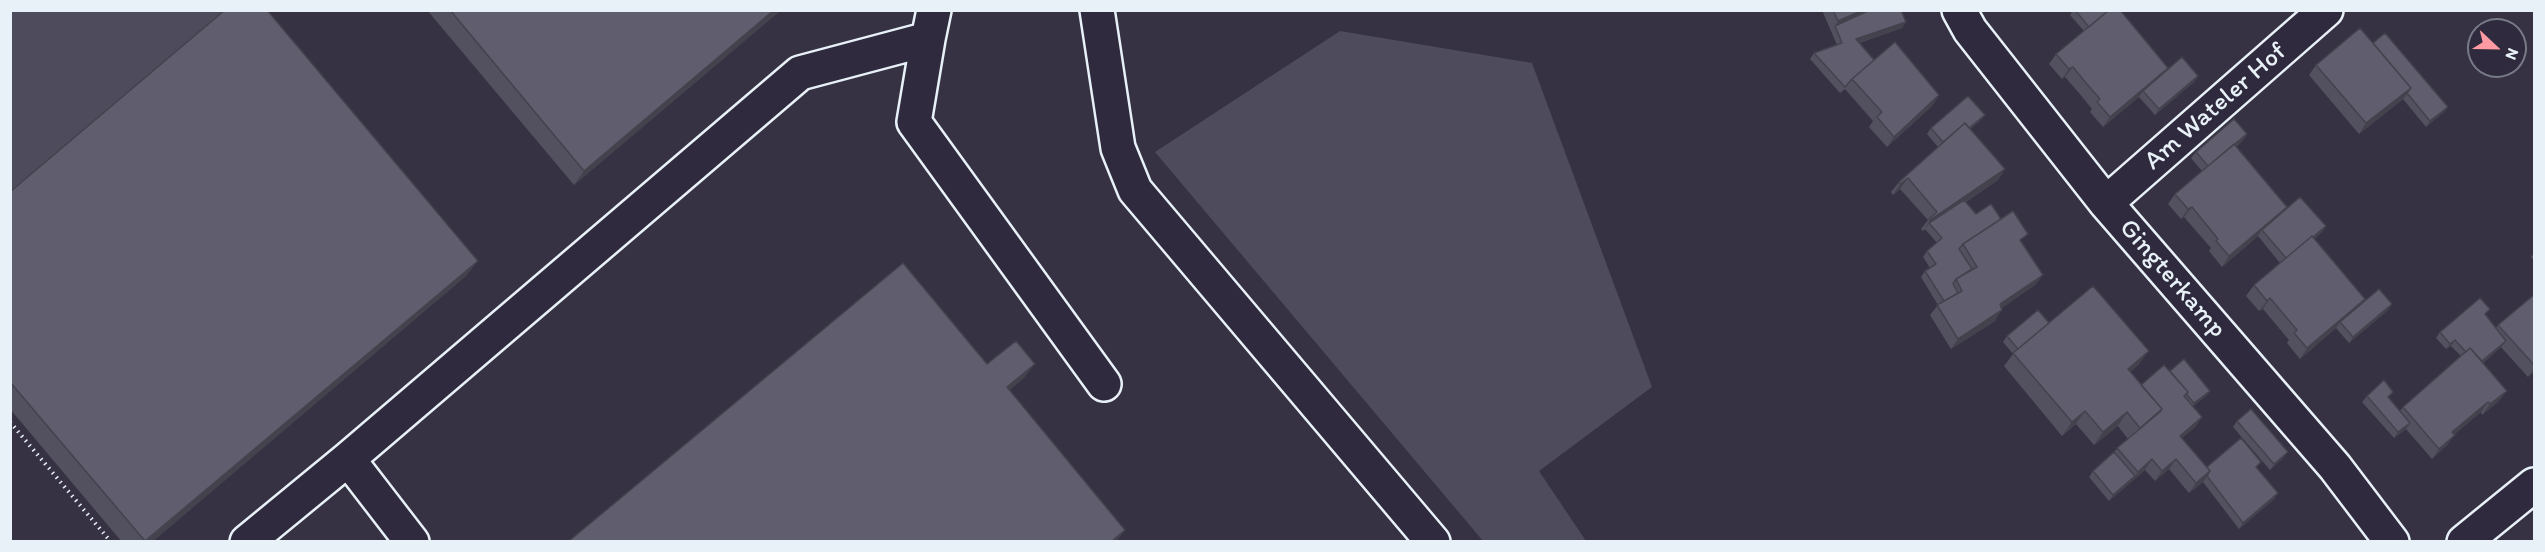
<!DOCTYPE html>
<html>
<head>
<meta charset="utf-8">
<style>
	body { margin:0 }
	#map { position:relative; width:2545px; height:552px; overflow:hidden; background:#363244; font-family:Itim,sans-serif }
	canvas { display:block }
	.frame { position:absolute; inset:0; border:12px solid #e8f1f8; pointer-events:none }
	.north { position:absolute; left:2467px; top:18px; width:60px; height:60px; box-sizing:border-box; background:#2f2a3d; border:2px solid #797a88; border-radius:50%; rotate:112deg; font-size:16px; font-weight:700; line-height:24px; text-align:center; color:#e8f1f8 }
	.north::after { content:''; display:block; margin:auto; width:21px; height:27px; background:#ff9aa2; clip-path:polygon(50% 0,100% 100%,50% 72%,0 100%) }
</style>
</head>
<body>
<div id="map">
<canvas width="2545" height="552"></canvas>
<div class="frame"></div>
<div class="north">N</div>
</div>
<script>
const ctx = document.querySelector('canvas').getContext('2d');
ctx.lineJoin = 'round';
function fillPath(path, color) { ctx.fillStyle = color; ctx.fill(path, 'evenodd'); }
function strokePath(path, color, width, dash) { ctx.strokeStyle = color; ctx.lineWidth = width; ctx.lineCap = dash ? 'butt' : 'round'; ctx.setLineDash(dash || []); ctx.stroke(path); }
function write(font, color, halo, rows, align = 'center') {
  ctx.font = font + ' Itim,sans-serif'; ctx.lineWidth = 4.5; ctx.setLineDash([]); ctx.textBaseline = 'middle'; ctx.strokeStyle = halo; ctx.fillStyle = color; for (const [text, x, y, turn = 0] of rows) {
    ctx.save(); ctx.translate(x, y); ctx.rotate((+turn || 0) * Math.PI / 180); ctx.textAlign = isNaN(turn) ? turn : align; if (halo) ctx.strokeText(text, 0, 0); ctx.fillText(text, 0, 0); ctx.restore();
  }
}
fillPath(new Path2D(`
	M11,11H228L11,195Z
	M1340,31L1532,63L1652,387L1539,471L1586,541H1483L1155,152Z`), '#4d4b5c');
const minor = new Path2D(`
	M1097,10L1118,148L1135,190L1433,542
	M1959,10L1970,30L2106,203L2335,467L2392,542
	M928,39L914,122L1104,384
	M2106,203L2326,10
	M348,459L412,542
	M247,542L348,459L800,73L928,39L934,10
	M2464,542L2534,485`);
strokePath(minor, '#e8f1f8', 38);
strokePath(new Path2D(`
	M10,422L111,542`), '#e8f1f8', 4, [1.5, 4.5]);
strokePath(minor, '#2f2a3d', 33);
fillPath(new Path2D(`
	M427,10H781L574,185Z
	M1822,10H1901L1906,22L1902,28L1859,43L1874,60L1939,95L1932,106L1887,147L1869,127L1873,121L1845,89L1840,93L1810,59L1814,53L1837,45Z
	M2073,10H2120L2168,68L2166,71L2198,76L2194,82L2155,115L2139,97L2103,127L2090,112L2092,109L2079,93L2065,77L2062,79L2049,64L2056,54L2084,31L2070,15Z
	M2373,43L2448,107L2444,112L2426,127L2403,99L2359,134L2309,75L2316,65Z
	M1980,121L1970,129L2005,169L1998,180L1966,202L1976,214L2001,219L2022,242L2043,275L2035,285L2001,308L1995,321L1951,349L1930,315L1938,305L1921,277L1925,271L1930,268L1923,257L1927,251L1937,243L1925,229L1923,231L1921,229L1928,220L1900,189L1893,195L1891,192L1899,182L1938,147L1927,134L1931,128Z
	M2247,134L2243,140L2236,147L2284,211L2326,226L2322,232L2314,239L2362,304H2392L2388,310L2349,343L2336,328L2300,359L2287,343L2289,340L2263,309L2259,311L2246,296L2254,285L2280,263L2258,236L2222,267L2209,251L2211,248L2184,217L2181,219L2168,204L2175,194L2202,171L2191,158L2196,152Z
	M10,192L467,275L152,542H122L10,409Z
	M2535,252V261L2531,257Z
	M2535,294V371L2528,377L2501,347L2483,363L2499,401L2482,415L2481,412L2454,434L2447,445L2432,459L2406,429L2394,438L2362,402L2367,396L2389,398L2400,411L2403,407L2461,356L2451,346L2446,349L2436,338L2440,332L2486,315L2496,328L2498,325Z
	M2049,323L2139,364L2130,372L2141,385L2170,371L2210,391L2206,396L2193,406L2202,417L2195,427L2182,438L2207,467L2257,468L2278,493L2274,499L2239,529L2203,482L2189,493L2169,469L2155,481L2145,470L2109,501L2089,477L2093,471L2128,439L2118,426L2094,445L2076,424L2062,436L2004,366L2013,354L2003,342L2007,336Z
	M2237,421L2284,457L2270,470L2233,427Z`), '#53515f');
fillPath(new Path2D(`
	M774,10H781L574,185L584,171Z
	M1863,10H1879L1835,26L1838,21Z
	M1906,22L1902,28L1851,45L1856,39Z
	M2073,67L2065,77L2062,79L2069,69Z
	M2168,68L2161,78L2143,91L2139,97L2103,127L2110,117Z
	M2198,76L2194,82L2155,115L2159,109Z
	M2411,88L2404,98L2359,134L2366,123Z
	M1939,95L1932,106L1887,147L1894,137Z
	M2448,107L2444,112L2426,127L2430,121Z
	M1985,115L1980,121L1961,137L1966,132Z
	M2247,134L2243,140L2204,173L2208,167Z
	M2005,169L1998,180L1931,225L1929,223L1923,231L1930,220Z
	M1908,178L1900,189L1893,195L1900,184Z
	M2192,207L2184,217L2181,219L2188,209Z
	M2287,207L2280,217L2262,230L2258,236L2222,267L2229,256Z
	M2326,226L2322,232L2282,265L2287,259Z
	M478,261L467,275L152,542H145Z
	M2043,275L2035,285L1992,315L2000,304Z
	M2270,298L2263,309L2259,311L2267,301Z
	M2365,299L2358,309L2340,322L2336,328L2300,359L2307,348Z
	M2392,304L2388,310L2349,343L2353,337Z
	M2002,310L1995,321L1951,349L1958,339Z
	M2455,340L2451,346L2446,349L2450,344Z
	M2506,341L2501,347L2474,370L2478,365Z
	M2149,351L2139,364L2119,382L2128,369Z
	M1035,364L1024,378L996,402L1007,387Z
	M2535,367V371L2528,377Z
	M2210,391L2206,396L2190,409L2194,403Z
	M2507,391L2499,401L2482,415L2490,404Z
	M2488,402L2481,412L2445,443L2452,432Z
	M2085,411L2076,424L2062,436L2072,422Z
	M2127,412L2118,426L2094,445L2103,432Z
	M2202,417L2195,427L2173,446L2180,436Z
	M2410,423L2406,429L2394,438L2398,432Z
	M2455,435L2447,445L2432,459L2439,449Z
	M2288,452L2284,457L2270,470L2274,464Z
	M2152,459L2145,470L2109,501L2113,495L2135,476L2138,472Z
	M2176,459L2169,469L2155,481L2162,471Z
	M2210,471L2203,482L2189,493L2196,483Z
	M2278,493L2274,499L2239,529L2243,523Z
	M1125,530L1116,542H1111Z`), '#43424d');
const building = new Path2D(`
	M225,10H267L478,261L145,541L10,382V192Z
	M450,10H774L584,171Z
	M1833,10H1863L1838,21Z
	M1870,10H1901L1906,22L1856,39L1874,60L1852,79L1845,87L1814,53L1842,43L1835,26Z
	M2075,10H2109L2089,27Z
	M2109,10H2120L2168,68L2110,117L2097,102L2100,99L2086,83L2073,67L2069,69L2056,54Z
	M2360,28L2411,88L2366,123L2316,65Z
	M2385,33L2448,107L2430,121L2407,93L2411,88L2373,43Z
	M1895,42L1939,95L1894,137L1877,117L1882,112L1852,79Z
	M2182,57L2198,76L2159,109L2143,91Z
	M1968,96L1985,115L1969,128L1965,123L1943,142L1931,128Z
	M2234,119L2247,134L2208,166L2196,152Z
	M1965,123L2005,169L1930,220L1929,219L1937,212L1908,178L1900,184L1899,182Z
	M2234,144L2287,207L2229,256L2216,241L2218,239L2192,207L2188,209L2175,194Z
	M2300,197L2326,226L2313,237L2312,236L2286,258L2262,230Z
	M1964,200L1976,214L1991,204L2001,219L1963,244L1959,249L1972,269L1956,279L1953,284L1958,293L1944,301L1925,271L1936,264L1927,251L1942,238L1929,223Z
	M2013,211L2028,234L2020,240L2043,275L2000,304L2002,310L1958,339L1937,305L1962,291L1956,279L1977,267L1963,244Z
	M2312,236L2365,299L2307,348L2294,333L2297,330L2270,298L2267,301L2254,285Z
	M903,263L987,364L1016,341L1035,364L1007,387L1125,530L1111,542L569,541Z
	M2093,286L2149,351L2128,369L2162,409L2140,428L2127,412L2103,432L2085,411L2072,422L2013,353Z
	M2379,289L2392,304L2353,337L2340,322Z
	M2535,294V366L2498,325Z
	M2480,298L2490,309L2485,314L2506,341L2482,361L2470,348L2466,352L2455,340L2450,344L2440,332Z
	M2038,310L2049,323L2018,349L2007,336Z
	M2470,348L2507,391L2490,404L2488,402L2452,432L2455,435L2439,449L2403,407Z
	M2184,359L2210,391L2194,403L2187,395L2188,392L2170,371Z
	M2164,365L2188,392L2184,396L2202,417L2180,436L2210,471L2196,483L2176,459L2162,471L2152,459L2138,472L2117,448L2160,412L2162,409L2141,385Z
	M2384,380L2393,392L2388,397L2410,423L2398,432L2367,396Z
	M2251,409L2288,452L2274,464L2237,421Z
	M2241,438L2261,462L2256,467L2278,493L2243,523L2207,476L2210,471L2207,467Z
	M2114,452L2135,476L2113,495L2093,471Z`);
fillPath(building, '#605e6e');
strokePath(building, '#43424d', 1.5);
write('26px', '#e8f1f8', '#2f2a3d', [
	["Am Wateler Hof",2216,107,-41],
	["Gingterkamp",2172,279,49]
]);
</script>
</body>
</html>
